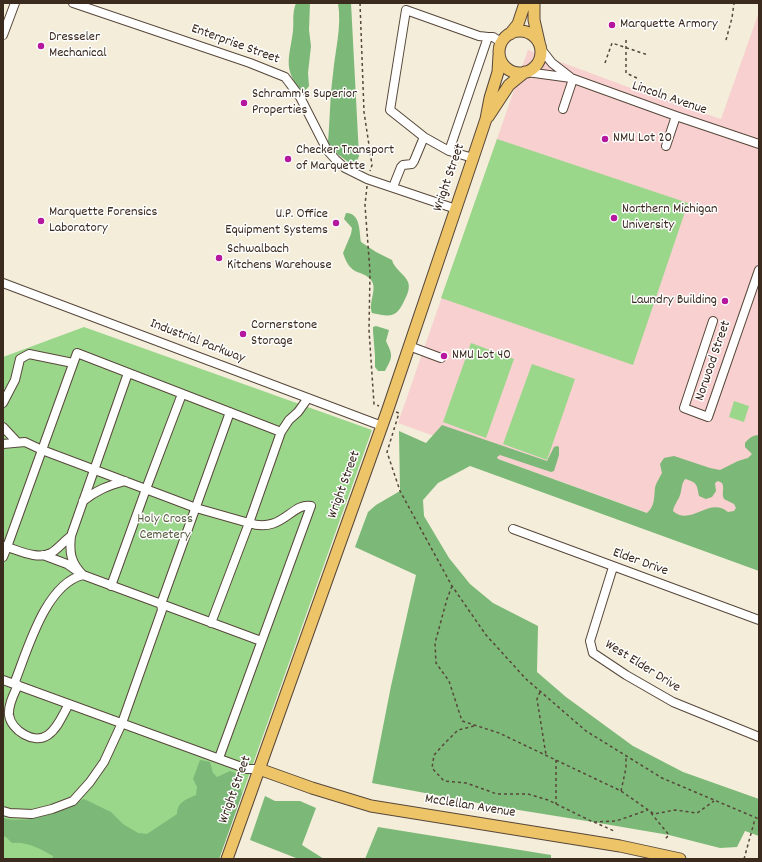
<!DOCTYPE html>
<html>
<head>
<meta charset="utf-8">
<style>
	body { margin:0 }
	#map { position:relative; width:762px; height:862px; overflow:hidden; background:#f3edda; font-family:Dekko,sans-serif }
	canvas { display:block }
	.frame { position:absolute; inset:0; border:4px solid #3b2a1e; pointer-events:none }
</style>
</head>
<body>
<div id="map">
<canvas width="762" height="862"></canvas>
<div class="frame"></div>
</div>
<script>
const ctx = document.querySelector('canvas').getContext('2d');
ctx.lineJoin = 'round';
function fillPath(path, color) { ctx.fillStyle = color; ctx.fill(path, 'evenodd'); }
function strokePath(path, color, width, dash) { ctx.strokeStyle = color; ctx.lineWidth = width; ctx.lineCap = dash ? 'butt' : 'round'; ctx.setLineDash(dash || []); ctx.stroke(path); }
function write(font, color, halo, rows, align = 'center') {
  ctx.font = font + ' Dekko,sans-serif'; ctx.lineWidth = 3; ctx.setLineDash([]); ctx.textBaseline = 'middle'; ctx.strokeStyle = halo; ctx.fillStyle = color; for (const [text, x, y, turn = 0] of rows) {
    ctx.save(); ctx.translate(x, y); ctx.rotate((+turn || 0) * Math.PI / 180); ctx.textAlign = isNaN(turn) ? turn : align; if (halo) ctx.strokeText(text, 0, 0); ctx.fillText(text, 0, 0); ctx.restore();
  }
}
fillPath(new Path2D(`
	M759,12V553L398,423L528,50L631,88L721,119Z`), '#f7d0cf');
fillPath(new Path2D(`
	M497,139L688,203L633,365L441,298Z
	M84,327L372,430L219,859H3V357Z
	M471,343L514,359L486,438L443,422Z
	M532,364L575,379L547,460L503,444Z
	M734,401L749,406L744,422L729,417Z`), '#9bd78b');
fillPath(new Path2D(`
	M296,3H310L309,30L311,46L308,73L309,86L305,91L301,90C282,69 290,56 293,31C294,21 292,13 296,3Z
	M338,3H351L359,156L356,163L351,164L332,150L328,142C330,119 330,96 333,74C335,50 342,27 338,3Z
	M346,213C361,213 359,232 361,242L376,252L392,260C394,269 405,274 408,282C410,287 408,293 406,297C397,317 393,318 372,313C368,302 378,289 371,280C366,274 361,274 355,271C348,267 345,259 343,253L351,234L352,228L344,219Z
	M376,326L389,330L386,341C393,356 393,356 385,371H378L375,367V356L373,331V327Z
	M442,425L547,461L554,447L557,446L559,447V455L554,471L551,472L500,455L497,457L498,459L647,513C655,506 654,497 655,488C656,483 660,477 662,473L660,464L664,458L674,456L710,468L720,470L738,461L748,458L752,454L745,447V443C749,438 753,435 759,435V571L470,466L438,483L423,500L424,516L449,558L470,584L493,603L538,626L537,672L566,697L633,746L683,772L759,799V836L745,831L737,847L720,848L669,835L593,822L494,806L372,783L391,686L416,575L355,547L368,512L376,505L400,491L399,431L426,443ZM685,479C697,482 697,485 699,496L706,499L712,497L716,491L715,483L718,481L722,483C725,489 721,493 724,499L734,504L736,508L734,511L728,512C709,496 691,527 673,511C674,505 678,501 680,495C682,490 681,484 685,479Z
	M200,760L210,762L213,773L217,777L230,771L237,774L242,794L219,859H53V856C41,849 26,841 12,843L6,837L3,836V818C31,825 59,811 84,799L111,812L123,824L138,833L147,834L177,814C177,802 187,799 196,795L197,787L193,779Z
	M265,796L275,801H300L316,808L302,845L324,859H296V858L250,840Z
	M378,827L551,855V859H365Z`), '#7cb877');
const minor = new Path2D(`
	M73,3L250,63L285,77L300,97L327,150L336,160L345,168L367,179L456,209
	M3,35L15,3
	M488,37H493L501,42
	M541,49L552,63L570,77
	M527,72L571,78L676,116L759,144
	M563,109L573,79
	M666,146L676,116
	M449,151L424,137L390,110L406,10L479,36L488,37L449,151L473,158
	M393,187L401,167L403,165L412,164L414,161L424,137
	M3,283L382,426
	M713,321L684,408L708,417L759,270
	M409,346L441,358
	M3,403L15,380L20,359L29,354L73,363
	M3,427L17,442
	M281,432L289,420L298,412L308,398
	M3,444L25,442L42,450L196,508L249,523L211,623
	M83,501C97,490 107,486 125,481
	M513,529L759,620
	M3,546L7,547L77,353L281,432L249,523C282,534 292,502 311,506L219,758
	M43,555L67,564L77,571
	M3,557L7,547C20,551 38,560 51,553C58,549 64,541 71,536
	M613,567L590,641L593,653L626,675L673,702L759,737
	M83,575C71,563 69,553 71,536L128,373
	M111,586L146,489L182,394
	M3,680L247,769H259
	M14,684C27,652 45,584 83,575L261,641
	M18,685C14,694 8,705 9,715C11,730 34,745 48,735C58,728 63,714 69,704
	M3,811L10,813L32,814L52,809L73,801L90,782L104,762L122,723L162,610L161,604L230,412`);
const major = new Path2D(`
	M534,3V20L539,42
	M499 52a21 21 0 1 1 42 0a21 21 0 1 1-42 0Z
	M510,34L518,24L525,3
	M488,117L509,85L525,72
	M259,769L312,788L371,806L620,846L680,859
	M227,859L388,409L473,158L486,119L490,98L498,72L499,55`);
strokePath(minor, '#57473a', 10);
strokePath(major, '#57473a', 13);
strokePath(new Path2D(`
	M360,3L364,112L372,165L370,171
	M626,40V73L639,79
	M726,40L732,18L734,3
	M605,63L612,43L648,55
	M367,186L365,205L370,272L369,330L374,404L379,406
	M396,412L399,413L387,452L400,491L452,586L486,635L526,679L586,731L662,778L759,819
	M452,586L447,599L435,643L436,663L449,681L462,721L499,733L621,791L654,814L675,810L697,813L714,801
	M540,692L537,699L546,755
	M474,726L458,730L444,744L434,755L432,768L444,781L466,783L497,794H528L548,800L593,822L616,821L648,810
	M556,760V804
	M621,791L626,768V756
	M651,813L669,835L665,839
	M594,822L614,831
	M744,859L755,819`), '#57473a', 1.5, [3, 3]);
strokePath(minor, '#fff', 8);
strokePath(major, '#eec469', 11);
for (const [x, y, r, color] of [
	[612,25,4,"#b5179e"],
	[41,46,4,"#b5179e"],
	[244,103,4,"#b5179e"],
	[605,139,4,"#b5179e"],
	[288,159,4,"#b5179e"],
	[614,218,4,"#b5179e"],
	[41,221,4,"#b5179e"],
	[336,223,4,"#b5179e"],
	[219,258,4,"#b5179e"],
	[725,301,4,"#b5179e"],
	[243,334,4,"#b5179e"],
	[444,356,4,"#b5179e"]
]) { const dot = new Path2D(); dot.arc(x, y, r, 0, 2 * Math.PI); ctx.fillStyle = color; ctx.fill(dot); strokePath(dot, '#fff', 1.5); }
write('14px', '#3b2a1e', '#fff', [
	["Marquette Armory",620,25],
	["Dresseler",49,38],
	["Mechanical",49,54],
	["Schramm's Superior",252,95],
	["Properties",252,111],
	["NMU Lot 20",613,139],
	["Checker Transport",296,151],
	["of Marquette",296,167],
	["Northern Michigan",622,210],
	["University",622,226],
	["Marquette Forensics",49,213],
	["Laboratory",49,229],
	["U.P. Office",328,215,"right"],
	["Equipment Systems",328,231,"right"],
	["Schwalbach",227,250],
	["Kitchens Warehouse",227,266],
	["Laundry Building",717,301,"right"],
	["Cornerstone",251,326],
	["Storage",251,342],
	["NMU Lot 40",452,356]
], 'left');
write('14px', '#3b2a1e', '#fff', [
	["Enterprise Street",235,45,20],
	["Lincoln Avenue",669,99,19],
	["Wright Street",450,178,-71],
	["Industrial Parkway",197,342,21],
	["Norwood Street",714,361,-71],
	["Wright Street",345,485,-70],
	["Elder Drive",640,563,20],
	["West Elder Drive",642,667,32],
	["Wright Street",236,790,-70],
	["McClellan Avenue",470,807,9]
]);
write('14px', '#585e3f', '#fff', [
	["Holy Cross",165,520],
	["Cemetery",165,536]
]);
</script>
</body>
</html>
